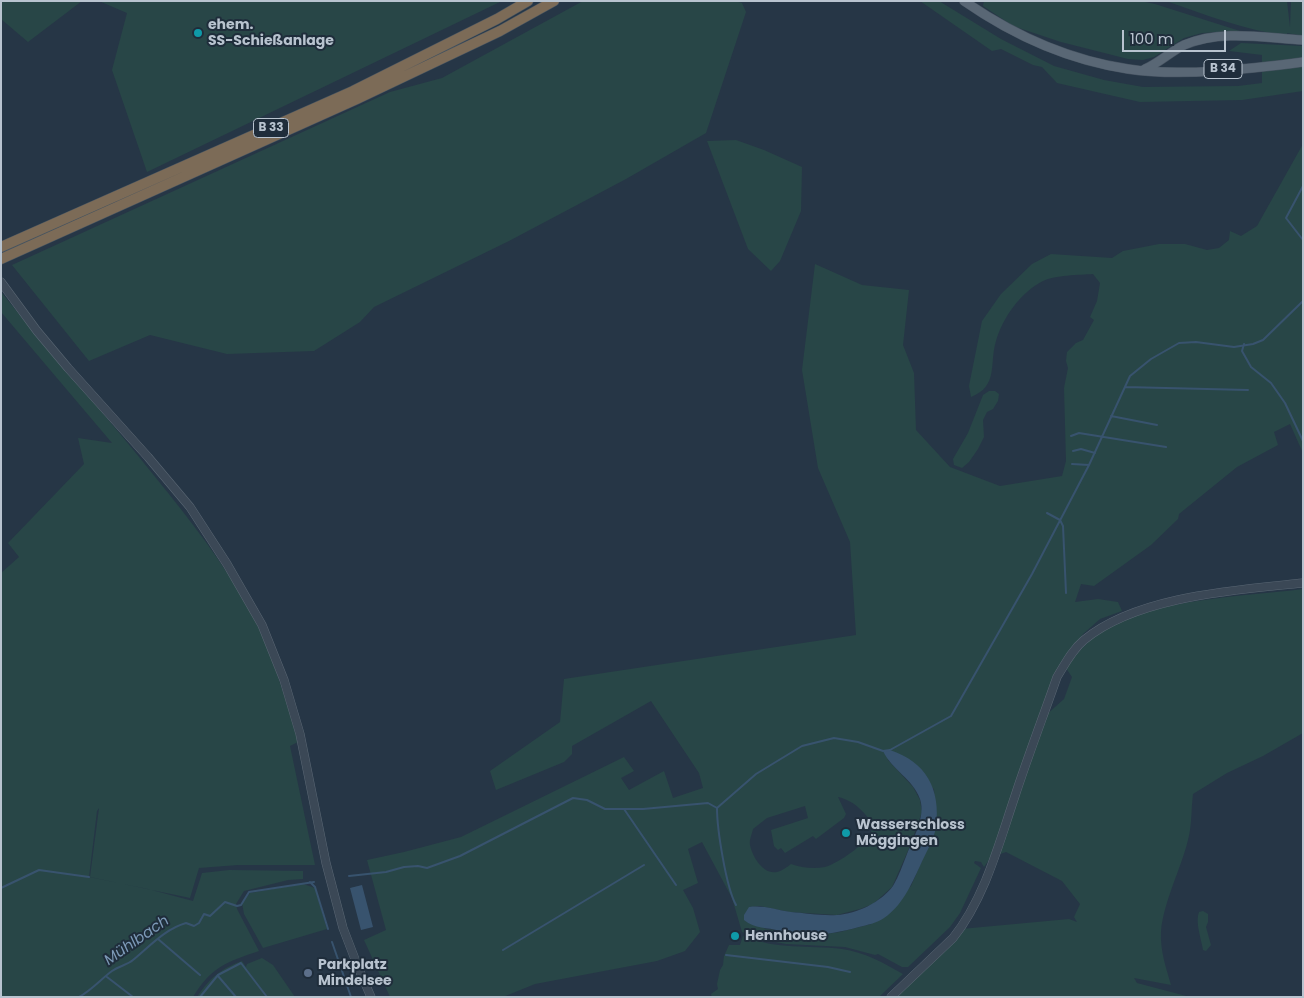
<!DOCTYPE html>
<html>
<head>
<meta charset="utf-8">
<style>
	body { margin:0 }
	#map { position:relative; width:1304px; height:998px; overflow:hidden; background:#263646; font-family:Poppins,sans-serif }
	canvas { display:block }
	.frame { position:absolute; inset:0; border:2px solid #b8c3cf; pointer-events:none }
	.scale { position:absolute; left:1122px; top:30px; width:104px; height:22px; box-sizing:border-box; border:2px solid #b8c3cf; border-top:0; padding-left:6px; font-size:15px; line-height:18px; white-space:nowrap; color:#b8c3cf; -webkit-text-stroke:4px #1f2d3b; paint-order:stroke }
</style>
</head>
<body>
<div id="map">
<canvas width="1304" height="998"></canvas>
<div class="frame"></div>
<div class="scale">100 m</div>
</div>
<script>
const ctx = document.querySelector('canvas').getContext('2d');
ctx.lineJoin = 'round';
function fillPath(path, color) { ctx.fillStyle = color; ctx.fill(path, 'evenodd'); }
function strokePath(path, color, width, dash) { ctx.strokeStyle = color; ctx.lineWidth = width; ctx.lineCap = dash ? 'butt' : 'round'; ctx.setLineDash(dash || []); ctx.stroke(path); }
function write(font, color, halo, rows, align = 'center') {
  ctx.font = font + ' Poppins,sans-serif'; ctx.lineWidth = 4; ctx.setLineDash([]); ctx.textBaseline = 'middle'; ctx.strokeStyle = halo; ctx.fillStyle = color; for (const [text, x, y, turn = 0] of rows) {
    ctx.save(); ctx.translate(x, y); ctx.rotate((+turn || 0) * Math.PI / 180); ctx.textAlign = isNaN(turn) ? turn : align; if (halo) ctx.strokeText(text, 0, 0); ctx.fillText(text, 0, 0); ctx.restore();
  }
}
fillPath(new Path2D(`
	M1,1H82L28,42L1,19Z
	M99,1H502L147,172L112,70L127,13Z
	M583,1H735L742,3L746,12L706,133L626,179L509,241L374,307L360,322L314,351L227,354L150,335L89,361L12,265L390,92L442,78Z
	M920,1H939L1001,39L1054,66L1104,80L1143,87L1238,86L1262,83V55L1229,51L1241,43L1303,46V91L1242,100L1140,102L1057,83L1042,67L1033,65L1001,49L992,51Z
	M984,1H1140L1155,4L1240,31L1202,33L1184,38L1154,57L1143,60L1128,59L1061,42L1013,26L983,6Z
	M1166,1H1287L1290,27L1291,1H1303V36L1287,33V36C1245,30 1206,15 1166,1Z
	M736,140L764,150L802,167L801,211L780,261L771,271L748,249L707,141Z
	M1303,144V453L1290,424L1274,432L1278,445L1237,467L1179,514L1178,519L1151,545L1094,586L1081,584L1075,602L1098,599L1118,602L1122,611L1100,619L1083,634L1068,654L1053,677L1040,715L1045,716L1064,699L1072,677L1066,668C1076,654 1089,639 1104,630C1159,598 1240,597 1303,589V733L1263,756L1227,773L1193,794C1191,810 1192,825 1188,840C1181,869 1163,903 1161,932C1160,950 1166,968 1171,985L1134,978L1137,983L1190,997H894L961,929L1069,919L1077,922L1074,917L1080,904L1062,881L1006,852L991,857L984,867L981,862L975,861L974,863L981,868L960,913L950,927L908,967H902L878,954L875,955L845,947L786,944L760,939L742,932L732,898L702,842L688,849L698,883L683,890L693,908L700,932L685,951L657,961L535,984L503,997H390L364,940L386,930L367,860L404,852L461,837L624,757L634,771L621,778L629,790L664,771L673,798L703,788L699,773L651,701L572,746V754L564,762L496,790L490,771L560,722L564,679L856,635L850,542L818,468L802,370L815,264L862,285L909,290L903,345L914,373L916,430L950,467L1000,486L1062,476L1066,461L1064,388L1068,368L1066,361L1067,352L1076,343L1083,340L1094,320L1090,317L1097,301L1100,283L1093,274C1079,275 1055,275 1043,281C1021,292 1003,317 996,341C989,363 999,386 971,397L969,386L982,321L1001,294L1032,264L1051,254L1112,258L1123,251L1159,244H1185L1207,250L1219,248L1229,240L1230,231L1241,236L1257,226ZM887,759L934,789L936,828L911,886L871,924L840,932L819,935L791,934L775,930L765,929L749,907L760,906L789,912L837,915L860,909L873,904L892,887L910,846L922,812L920,800L913,787ZM838,797C847,799 854,803 861,810C865,814 871,820 872,826C874,840 837,864 825,867C814,869 802,868 791,864C787,867 782,871 777,872C763,875 752,856 750,845C749,840 752,834 753,829L767,818L805,806L808,818L771,830L774,846L778,850L781,848L785,853L813,836L816,839L844,818L846,814Z
	M1,292C52,355 106,415 156,478C190,520 224,563 250,611C272,652 285,697 298,742L290,746L315,865H238L199,868L190,898L90,877L99,808L97,811L89,877L148,889L193,901L202,873L229,870L303,871V879L288,880L244,891L236,904L237,909L259,951C227,962 212,966 193,997H1V573L19,557L8,543L84,464L78,438L112,443L1,312Z
	M989,391H995L999,394L998,401L993,409L987,412L983,420L984,437L978,449L969,462L962,468L954,465L953,459L968,433L983,395Z
	M303,884L315,888L327,929L263,948L244,914L242,903L250,893Z
	M1203,911L1208,914V922L1206,927L1211,945L1206,951L1203,950C1201,938 1195,922 1199,912Z
	M743,936C778,950 807,945 842,949C864,952 884,963 903,974L879,997H712L711,994L718,989L717,984L720,970L723,965L724,956L729,945H740Z
	M262,958L273,965L295,997H197C210,978 220,969 242,961L246,967L247,964Z`), '#284647');
fillPath(new Path2D(`
	M890,750C926,762 941,789 936,827C934,840 925,854 920,866C911,885 902,906 884,918C877,923 867,925 859,927C832,934 806,939 780,931C767,927 755,929 744,920V915L749,907C764,905 776,910 791,912C805,913 822,916 837,915C857,914 881,902 893,886C899,876 903,864 907,854C913,839 926,816 920,799C913,779 892,770 883,751Z
	M362,885L373,927L361,930L350,888Z`), '#38536e');
strokePath(new Path2D(`
	M1303,186L1286,218L1303,240
	M1244,344L1242,351L1251,367L1271,383L1285,403L1303,441
	M1125,387L1248,390
	M1111,416L1157,425
	M1071,436L1079,433L1166,447
	M1073,451L1081,449L1095,453
	M1072,464L1089,465
	M1047,513L1060,520L1063,526L1066,593
	M717,808L756,774L802,746L834,738L858,742L883,751L890,750L951,716L1032,574L1089,465L1130,376L1151,359L1179,343L1196,342L1234,347L1253,344L1263,340L1303,301
	M624,809H643L708,803L717,808C717,829 726,887 736,905
	M349,876L386,872L404,867L418,866L427,868L460,856L573,798L587,800L605,809H624L676,885
	M310,882L315,887L328,929
	M1,888L39,870L89,877
	M158,939L200,975
	M332,942L351,997
	M503,950L644,865
	M726,955L828,967L850,972
	M218,976L236,997
	M107,977L133,997
	M79,997C92,990 101,979 112,971C119,966 127,965 133,960C150,946 165,929 186,923L194,926L199,923L204,914L210,916L225,902L237,906L241,905L249,892L314,882
	M200,997L218,975L241,963L267,997`), '#38536e', 2);
const minor = new Path2D(`
	M1,282L37,331L68,368L148,457L190,507L227,564L262,625L284,680L300,734L326,863L343,928L358,967L371,997
	M891,997L953,938C985,898 999,843 1015,796C1028,756 1043,717 1057,677C1065,664 1072,650 1084,640C1137,596 1236,590 1303,583`);
const major = new Path2D(`
	M964,1C1013,35 1068,60 1128,69C1180,77 1250,69 1303,62
	M1145,69C1159,63 1170,52 1184,45C1222,29 1264,38 1303,40`);
const highway = new Path2D(`
	M1,247L353,91L497,19L528,1
	M1,259L357,99L500,31L554,1`);
strokePath(minor, '#596673', 9);
strokePath(major, '#44515f', 10);
strokePath(highway, '#455360', 11);
strokePath(minor, '#3b4856', 8);
strokePath(major, '#596775', 9);
strokePath(highway, '#7c6b57', 10);
for (const [x, y, r, color] of [
	[198,33,5,"#0f9aa8"],
	[846,833,5,"#0f9aa8"],
	[735,936,5,"#0f9aa8"],
	[308,973,5,"#5c6f8a"]
]) { const dot = new Path2D(); dot.arc(x, y, r, 0, 2 * Math.PI); ctx.fillStyle = color; ctx.fill(dot); strokePath(dot, '#1f2d3b', 2); }
for (const [x, y, w] of [
	[1223,69,38],
	[271,128,35]
]) { const box = new Path2D(); box.roundRect(x - w / 2, y - 9.5, w, 19, 4); ctx.fillStyle = '#1f2d3b'; ctx.fill(box); strokePath(box, '#b8c3cf', 1); }
write('bold 12px', '#b8c3cf', null, [
	["B 34",1223,69],
	["B 33",271,128]
]);
write('bold 14px', '#b8c3cf', '#1f2d3b', [
	["ehem.",208,25],
	["SS-Schießanlage",208,41],
	["Wasserschloss",856,825],
	["Möggingen",856,841],
	["Hennhouse",745,936],
	["Parkplatz",318,965],
	["Mindelsee",318,981]
], 'left');
write('italic 15px', '#7d9ab8', '#1f2d3b', [
	["Mühlbach",137,941,-35]
]);
</script>
</body>
</html>
